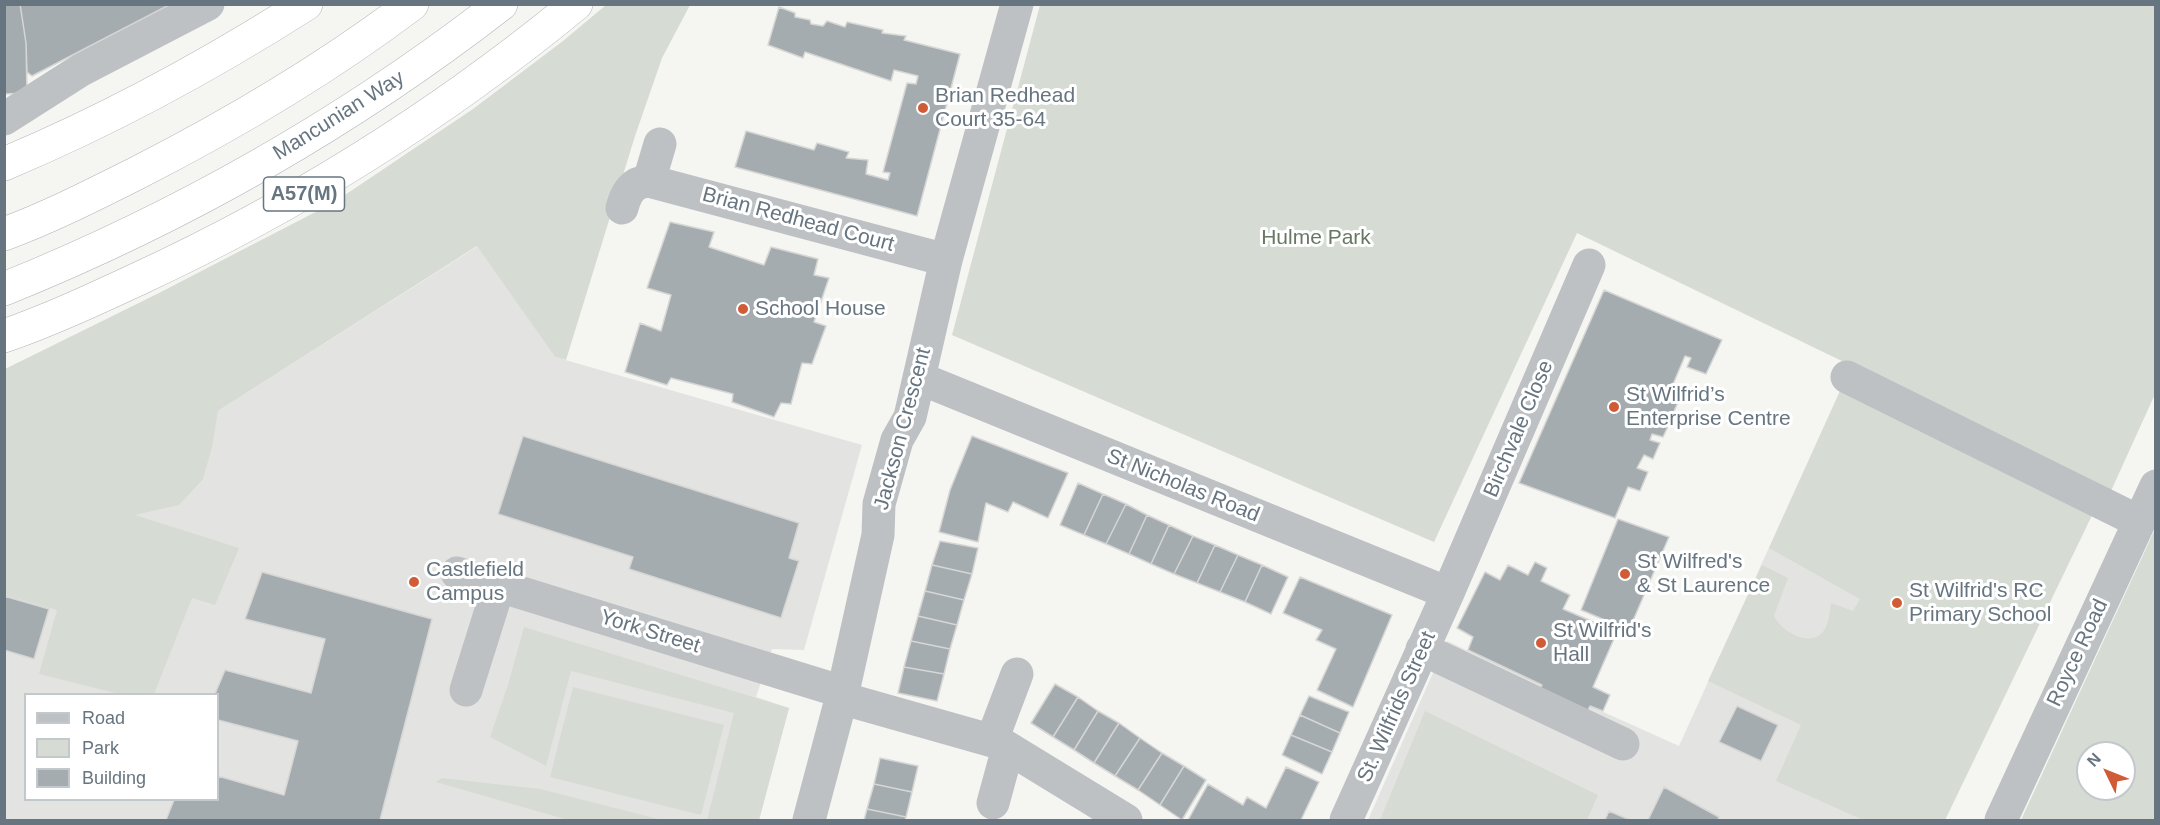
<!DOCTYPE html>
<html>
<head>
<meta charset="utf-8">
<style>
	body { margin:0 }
	#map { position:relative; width:2160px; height:825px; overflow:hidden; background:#f5f5f2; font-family:Helvetica,sans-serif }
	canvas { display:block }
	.frame { position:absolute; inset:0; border:6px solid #677580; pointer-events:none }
	.legend { position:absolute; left:24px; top:693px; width:195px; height:108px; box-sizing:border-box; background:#fff; border:2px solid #c2c8cc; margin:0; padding:8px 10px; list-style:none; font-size:18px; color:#677580 }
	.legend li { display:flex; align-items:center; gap:12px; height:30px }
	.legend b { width:30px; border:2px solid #c2c8cc }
	.north { position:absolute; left:2076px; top:741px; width:60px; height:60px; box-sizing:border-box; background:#fff; border:2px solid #c2c8cc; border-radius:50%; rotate:313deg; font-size:16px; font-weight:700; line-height:24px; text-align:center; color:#677580 }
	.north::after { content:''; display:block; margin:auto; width:21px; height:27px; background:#d05c37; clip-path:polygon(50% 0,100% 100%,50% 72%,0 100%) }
</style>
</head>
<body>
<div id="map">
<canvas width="2160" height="825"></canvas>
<div class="frame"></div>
<ul class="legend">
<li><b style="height:8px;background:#bdc1c4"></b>Road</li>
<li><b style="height:16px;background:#d6dbd4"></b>Park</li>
<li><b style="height:16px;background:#a5acb0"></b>Building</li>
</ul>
<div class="north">N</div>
</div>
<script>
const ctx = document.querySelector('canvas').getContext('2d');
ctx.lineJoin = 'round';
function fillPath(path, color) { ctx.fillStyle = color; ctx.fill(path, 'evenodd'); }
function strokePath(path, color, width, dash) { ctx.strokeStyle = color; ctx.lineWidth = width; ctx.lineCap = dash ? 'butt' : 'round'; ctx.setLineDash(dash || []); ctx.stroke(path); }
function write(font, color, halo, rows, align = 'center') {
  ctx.font = font + ' Helvetica,sans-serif'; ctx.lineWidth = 6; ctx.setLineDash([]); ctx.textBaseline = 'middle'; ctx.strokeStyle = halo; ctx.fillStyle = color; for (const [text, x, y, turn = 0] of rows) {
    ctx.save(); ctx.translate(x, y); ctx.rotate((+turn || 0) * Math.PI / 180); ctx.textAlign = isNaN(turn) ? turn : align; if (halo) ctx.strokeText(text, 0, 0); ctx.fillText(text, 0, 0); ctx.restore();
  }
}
fillPath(new Path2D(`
	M478,246L555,357L862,445L804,650L772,649L756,697L789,708L759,820H12L5,819L4,479L134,515L218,411ZM26,694H218V800H26Z
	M1840,391L2093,513L1945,820H1368L1447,641L1542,685L1539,693L1586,714L1590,706L1679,746Z`), '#e3e4e2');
fillPath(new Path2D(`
	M606,5H690L662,58L635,136L566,360L555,357L477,246L218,411L212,447L203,479L179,505L135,515L239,548L215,605L192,598L154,694H119L39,674L57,610L5,595V369L157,294L333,203L473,109L563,41Z
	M1040,5H2155V394L2111,491L1577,233L1434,542L952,335Z
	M1840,391L2093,513L1945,820H1863L1776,781L1801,725L1708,681L1762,565L1788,578L1774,616C1781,631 1809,648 1823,632C1829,624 1830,612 1831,603L1853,611L1860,599L1769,548Z
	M2155,529V820H2021ZM2088,753H2124V789H2088Z
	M524,627L789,708L759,820H707L734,713L571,671L546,766L490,737L508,685Z
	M573,687L724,725L701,815L550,777Z
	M1425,711L1598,795L1587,820H1380Z
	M442,778L540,789L662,820H568L436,782Z`), '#d6dbd4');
const building = new Path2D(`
	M4,4H20L26,43L27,93L4,94Z
	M20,4H171L32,76L27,72L26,43Z
	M779,7L795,13V17L810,20L811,24L823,26L827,21L845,27L847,22L883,30L882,33L906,36L904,40L960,54L917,216L735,167L746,131L814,150L817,143L849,152L846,158L868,160L866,174L888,180L890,173L883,172L907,83L916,84L918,76L894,70L891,81L805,52L803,58L768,45Z
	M670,222L714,232L709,247L764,265L771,247L818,259L814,275L829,278L814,322L826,326L812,364L802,363L791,404L781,403L774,417L732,402L733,394L671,378L667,385L625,372L640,323L661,331L671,295L647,288Z
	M1604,290L1722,340L1706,374L1687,367L1691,358L1685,356L1668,396L1679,400L1672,416L1662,413L1660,419L1670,422L1663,437L1652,434L1650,440L1660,443L1653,459L1644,455L1637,468L1648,472L1640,491L1628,487L1615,518L1519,483Z
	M523,436L799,523L789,558L799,561L781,618L629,569L633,557L498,514Z
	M972,436L1068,473L1048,518L1013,502L1008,512L986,503L978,542L939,532L950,490Z
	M1078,483L1103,494L1084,535L1060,525Z
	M1103,494L1126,504L1106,544L1084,535Z
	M1126,504L1147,515L1129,554L1106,544Z
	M1147,515L1169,525L1151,564L1129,554Z
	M1618,519L1669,537L1629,630L1581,610Z
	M1169,525L1193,536L1174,574L1151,564Z
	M1193,536L1215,545L1197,583L1174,574Z
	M940,541L978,548L972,574L932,565Z
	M1215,545L1238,555L1220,592L1197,583Z
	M1238,555L1262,565L1245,602L1220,592Z
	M1535,562L1547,568L1541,581L1570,595L1563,609L1617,632L1593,687L1610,695L1603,711L1590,706L1586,714L1538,693L1542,685L1468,650L1473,637L1457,628L1485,572L1500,580L1508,565L1528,575Z
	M932,565L972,574L964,600L925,591Z
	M1262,565L1288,577L1271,614L1245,602Z
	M262,572L432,619L380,820H166L174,800H218V776L284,795L298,741L218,720V694H215L225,670L311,693L325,639L245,619Z
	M1300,577L1392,615L1353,707L1317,690L1336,649L1316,640L1322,630L1283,613Z
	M925,591L964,600L957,625L918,616Z
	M4,596L49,609L34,659L4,650Z
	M918,616L957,625L950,649L911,641Z
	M911,641L950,649L944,674L904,667Z
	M904,667L944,674L937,701L898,693Z
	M1055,684L1078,697L1053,737L1031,723Z
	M1309,696L1349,712L1340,733L1300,715Z
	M1078,697L1098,711L1074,750L1053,737Z
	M1737,706L1778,725L1761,761L1719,742Z
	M1098,711L1119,723L1094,763L1074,750Z
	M1300,715L1340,733L1332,752L1291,735Z
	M1119,723L1140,738L1115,776L1094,763Z
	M1291,735L1332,752L1322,774L1282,755Z
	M1140,738L1162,753L1138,790L1115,776Z
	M1162,753L1184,766L1160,805L1138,790Z
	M880,758L918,766L912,792L874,784Z
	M1184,766L1206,780L1182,820L1160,805Z
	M1286,767L1319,782L1301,820H1188L1208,784L1243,805L1247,797L1266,808Z
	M874,784L912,792L906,817L867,809Z
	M1664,787L1719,817L1718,820H1648Z
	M867,809L906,817L905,820H864Z
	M1609,811L1630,820H1605Z`);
fillPath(building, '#a5acb0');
strokePath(building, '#d6d6d5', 1.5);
const highway = new Path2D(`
	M4,164C109,120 210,65 306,4
	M4,234C50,217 93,195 137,173C233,124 326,69 412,4
	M4,289C182,217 349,122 501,4
	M4,336C50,320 95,299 138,279C298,205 440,116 576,4`);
strokePath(highway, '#b0b4b7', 34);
strokePath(new Path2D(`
	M4,119L81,70L208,4
	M649,181L946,260
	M622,208C626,193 632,182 649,181L660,144
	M1847,377L2138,521
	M919,378L1448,593
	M457,573L843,692
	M1422,649L1623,744
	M466,690L499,585
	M841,698L1000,743L1126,820
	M992,740L1017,674
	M993,803L1008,748
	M809,820L843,692L878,535L879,504L897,440L910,417L946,260L1017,4
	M1346,820L1448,593L1589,265
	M2001,820L2156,486`), '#bdc1c4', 33);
strokePath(highway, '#fff', 33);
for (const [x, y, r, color] of [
	[923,108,6,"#d05c37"],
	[743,309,6,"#d05c37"],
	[1614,407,6,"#d05c37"],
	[1625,574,6,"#d05c37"],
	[414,582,6,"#d05c37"],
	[1897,603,6,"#d05c37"],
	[1541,643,6,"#d05c37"]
]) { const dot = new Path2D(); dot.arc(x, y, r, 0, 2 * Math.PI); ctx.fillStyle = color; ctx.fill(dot); strokePath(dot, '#fff', 2); }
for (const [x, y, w] of [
	[304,194,81]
]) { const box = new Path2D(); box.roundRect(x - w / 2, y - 17, w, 34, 4.5); ctx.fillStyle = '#fff'; ctx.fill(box); strokePath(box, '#677580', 1.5); }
write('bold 20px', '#677580', null, [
	["A57(M)",304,194]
]);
write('21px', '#677580', '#fff', [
	["Brian Redhead",935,96],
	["Court 35-64",935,120],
	["School House",755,309],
	["St Wilfrid’s",1626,395],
	["Enterprise Centre",1626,419],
	["St Wilfred's",1637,562],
	["& St Laurence",1637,586],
	["Castlefield",426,570],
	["Campus",426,594],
	["St Wilfrid's RC",1909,591],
	["Primary School",1909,615],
	["St Wilfrid's",1553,631],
	["Hall",1553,655]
], 'left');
write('21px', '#677580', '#fff', [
	["Mancunian Way",339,116,-32],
	["Brian Redhead Court",798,220,15],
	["Jackson Crescent",903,429,-75],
	["Birchvale Close",1519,429,-67],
	["St Nicholas Road",1183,486,22],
	["York Street",650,632,17],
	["Royce Road",2078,653,-65],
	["St. Wilfrids Street",1397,707,-66]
]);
write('21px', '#697865', '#fff', [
	["Hulme Park",1316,238]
]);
</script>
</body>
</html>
